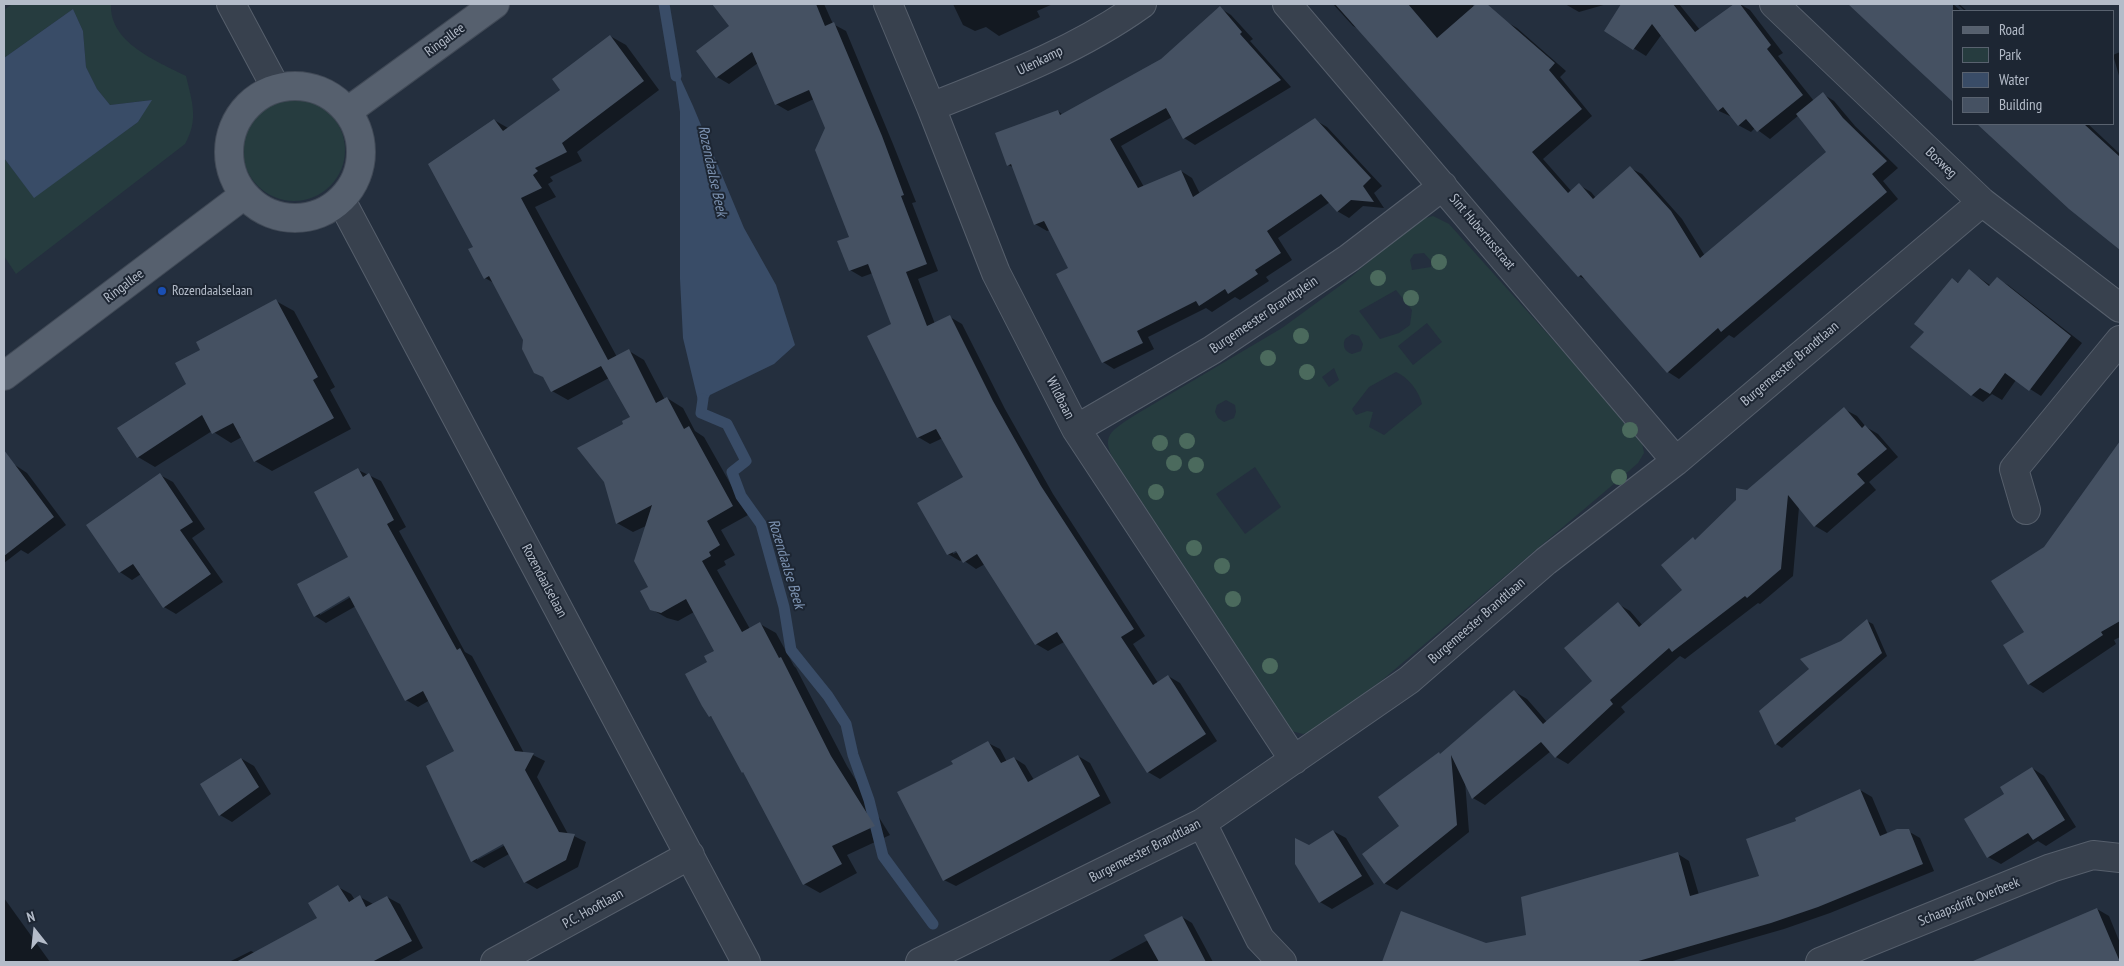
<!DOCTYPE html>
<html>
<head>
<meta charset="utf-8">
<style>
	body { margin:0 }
	#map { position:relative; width:2124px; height:966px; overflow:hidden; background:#242f3e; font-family:"PT Sans Narrow",sans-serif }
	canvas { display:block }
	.frame { position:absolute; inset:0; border:5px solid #b4bcc9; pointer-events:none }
	.legend { position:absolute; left:1952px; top:10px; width:162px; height:115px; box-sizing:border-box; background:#1d2633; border:1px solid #59626f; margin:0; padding:6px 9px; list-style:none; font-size:15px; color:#b4bcc9 }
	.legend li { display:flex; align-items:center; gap:10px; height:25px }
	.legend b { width:25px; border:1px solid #59626f }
	.north { position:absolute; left:10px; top:906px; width:50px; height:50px; -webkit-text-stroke:4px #1d2633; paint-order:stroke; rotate:344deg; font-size:14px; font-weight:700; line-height:20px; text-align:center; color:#b4bcc9 }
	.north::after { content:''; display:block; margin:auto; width:18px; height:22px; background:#b4bcc9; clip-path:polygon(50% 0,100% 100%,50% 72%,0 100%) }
</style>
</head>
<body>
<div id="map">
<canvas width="2124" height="966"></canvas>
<div class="frame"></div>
<ul class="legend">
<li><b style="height:6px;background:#56606e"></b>Road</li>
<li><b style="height:14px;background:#263c3f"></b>Park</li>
<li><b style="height:14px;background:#394c67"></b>Water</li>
<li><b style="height:14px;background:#455162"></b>Building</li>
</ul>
<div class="north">N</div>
</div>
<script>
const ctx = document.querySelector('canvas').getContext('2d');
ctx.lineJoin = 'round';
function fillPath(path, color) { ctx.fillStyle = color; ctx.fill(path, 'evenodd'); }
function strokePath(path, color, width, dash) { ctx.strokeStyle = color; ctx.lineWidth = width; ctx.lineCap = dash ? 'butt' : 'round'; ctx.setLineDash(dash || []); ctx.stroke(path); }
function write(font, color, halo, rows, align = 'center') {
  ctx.font = font + ' "PT Sans Narrow",sans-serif'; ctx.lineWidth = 4; ctx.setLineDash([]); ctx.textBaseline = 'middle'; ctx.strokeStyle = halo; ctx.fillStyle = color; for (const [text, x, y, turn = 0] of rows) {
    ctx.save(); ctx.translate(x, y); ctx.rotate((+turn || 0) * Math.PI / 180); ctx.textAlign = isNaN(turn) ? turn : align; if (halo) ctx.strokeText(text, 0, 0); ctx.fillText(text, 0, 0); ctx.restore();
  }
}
fillPath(new Path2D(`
	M12,4H111C109,43 157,61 186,76C192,102 199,119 185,144L16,274L4,256V158L34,197L138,122L151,100L110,105L97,89L86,67L83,31L73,9L4,58V10Z
	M243 150a51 51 0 1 1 102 0a51 51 0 1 1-102 0Z
	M1433,216L1449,224L1641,438L1644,453L1638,463L1622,477L1381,681L1311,732L1303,734L1291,731L1120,471C1100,438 1105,434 1135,415L1282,328L1345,282L1413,224L1422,219ZM1424,253L1431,261V267L1412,270L1410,260L1414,254ZM1396,290L1412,310L1410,325L1399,333L1380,339L1359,311ZM1427,323L1442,342L1413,365L1398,346ZM1352,334L1359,336L1363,344L1361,351L1352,354C1345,352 1342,346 1345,339ZM1334,368L1339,380L1329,387L1322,377ZM1396,372C1408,377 1419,391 1422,404L1384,435L1369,427L1373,412L1367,411L1356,415L1352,409L1369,387ZM1226,400L1235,405L1236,412L1234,418L1224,422L1218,418L1215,412L1217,405ZM1255,467L1281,507L1245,534L1216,494Z`), '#263c3f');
fillPath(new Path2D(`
	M73,9L83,31L86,67L97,89L110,105L152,100L138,122L34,198L4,158V58Z
	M673,62L693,106L744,228L776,285L795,345L774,364L710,395L701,413L683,338L680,279V112Z`), '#394c67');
fillPath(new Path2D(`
	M713,4H824L833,24L846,31L893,144L916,202L912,203L938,271L918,279L935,324L950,317L962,324L1005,409L1053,494L1145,636L1133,644L1158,683L1168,676L1180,683L1217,741L1160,779L1148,772L1064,642L1048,651L1036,644L985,564L976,569L963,560L960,561L948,554L965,477L943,438L930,444L918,437L892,325L873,273L862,277L850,270V238L826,128L814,99L788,111L776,104L758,63L729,84L717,77L730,26ZM963,550L953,554V551Z
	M953,4H1053L1037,11L1040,17L999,36L986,27L975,31L963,25Z
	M1333,4H1472L1499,35L1505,21L1517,28L1566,71L1560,77L1592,116L1543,159L1572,192L1579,185L1591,192L1596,198L1630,168L1642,174L1682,219L1705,256L1828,152L1799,115L1770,139L1755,128L1751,132L1738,125L1732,117L1719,111L1662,34L1646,56L1606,31L1623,4H1679L1700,30L1736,4H1740L1750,10L1783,53L1778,56L1814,101L1823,94L1834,101L1855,126L1898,168L1883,181L1898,199L1734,338L1729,335L1679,379L1668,372L1588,281L1579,276L1359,29L1353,26Z
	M1565,4H1607L1579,12Z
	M1850,4H1936L1945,13L1943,4H1953L1961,11H1953V100Z
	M1957,4H1959L1967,11H1965Z
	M1220,8L1231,15L1253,39L1250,41L1291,87L1195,145L1184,138L1172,117L1121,146L1144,187L1181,171L1192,178L1200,194L1315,120L1327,127L1382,186L1374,193L1384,208L1363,206L1349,218L1337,211L1330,202L1278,238L1292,260L1266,277L1269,281L1240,300L1235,297L1212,312L1206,308L1148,337L1154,349L1114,369L1103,362L1070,268L1050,230L1047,231L1035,224L1013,167L1008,165L1058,111L1063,115L1162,60Z
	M610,36L626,45L659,90L577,152L582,161L550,177L553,181L548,184L556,197L535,207L617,357L629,351L644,360L665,400L667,398L683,408L695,431L704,437L748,515L721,530L735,555L724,561L726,565L717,570L750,629L760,624L776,633L794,666L796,668L847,766L890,835L847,855L857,873L820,893L804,884L746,774L743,772L714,718L710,716L708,663L715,651L694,612L678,621L667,618L651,609L648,525L633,532L617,523L605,481L625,424L631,417L609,378L568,400L552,391L494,283L485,278L474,247L494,120L508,128L561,90Z
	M2120,52V79L2113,55Z
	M1979,124H2088L2120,154V248L2070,208Z
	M1970,271L1991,286L1997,279L2008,285L2082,343L2041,396L2016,380L2002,400L1992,394L1983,402L1972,395L1925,332L1952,279L1959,283Z
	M276,301L294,311L335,387L330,390L351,429L272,471L255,461L242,437L231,443L212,431L155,467L138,457L187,384L202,350Z
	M1844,409L1857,416L1866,427L1878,434L1898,457L1869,482L1876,490L1827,533L1815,526L1799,507L1793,576L1760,604L1758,603L1685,659L1680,656L1621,707L1625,712L1568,764L1556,757L1551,751L1485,805L1473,798L1465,781L1469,832L1397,890L1384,883L1401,827L1441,755L1515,692L1527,699L1547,722L1593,681L1618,604L1630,611L1643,626L1684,590L1696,541L1747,492Z
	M2120,442V637L2114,640L2116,644L2043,693L2029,684L2005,645L2026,633L2045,548Z
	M15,465L27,473L66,525L28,554L21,550L4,563V474Z
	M358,470L381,481L406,527L399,531L465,652L472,656L524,753L533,755L545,761L537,777L568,834L574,836L586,842L578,867L537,889L525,882L509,854L484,868L472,861L456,751L430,700L418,707L406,700L356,606L326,623L315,616L350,558ZM354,592L356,594L320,615V612ZM508,840L509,843L477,860V857Z
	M160,475L173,482L205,529L192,538L223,582L176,614L164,607L141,574L132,580L120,572L87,525Z
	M1867,621L1873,624L1887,656L1782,748L1776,744L1760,712Z
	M988,743L1000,749L1007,762L1014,758L1025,765L1034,780L1078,756L1090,763L1111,803L956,886L944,880L955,764Z
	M242,759L254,766L271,794L232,822L220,815Z
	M2032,768L2044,776L2076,827L2046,846L2038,841L2001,864L1988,857L2006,794Z
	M1860,790L1872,797L1888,835L1908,831L1920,838L1934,871L1830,913L1784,929L1669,962H1383L1402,913L1486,944L1527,936L1678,854L1689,861L1699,895L1761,877L1798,822Z
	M1333,831L1346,838L1374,884L1332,909L1320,902L1309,846Z
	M338,887L351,894L355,900L360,897L373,904L387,897L400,904L423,948L397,962H229L251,951L255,953L318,919Z
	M4,898L50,962H4Z
	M2097,909L2109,916L2120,943V962H1975Z
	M1182,917L1192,923L1213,962H1107L1148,940Z`), '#0007');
strokePath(new Path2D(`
	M664,4L676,76
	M703,399L701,413L727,424L746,461L732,472L741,496L761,524L784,607L791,650L828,696L846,724L853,755L869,800L883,856L933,924`), '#394c67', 11);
fillPath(new Path2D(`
	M712,4H816L825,26L834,22L882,136L904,195L901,196L927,264L906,272L927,326L950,315L993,401L1041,486L1134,629L1121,637L1153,685L1168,675L1206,734L1147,773L1057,632L1035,645L977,554L963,563L956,551L947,555L917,503L963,477L936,429L917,438L867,336L891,324L868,264L849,271L837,241L849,237L815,150L825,128L809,90L775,105L752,52L716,78L696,51L729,26Z
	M1335,4H1408L1437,38L1476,4H1487L1555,63L1549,70L1582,109L1532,152L1568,193L1579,183L1593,199L1630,166L1671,211L1700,258L1826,152L1796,114L1823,92L1843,118L1887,161L1872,174L1887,192L1721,332L1718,328L1667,373L1581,275L1578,277Z
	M1621,4H1673L1695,32L1734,4H1740L1771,45L1767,49L1803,95L1757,132L1746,119L1738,126L1723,107L1718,111L1652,24L1633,50L1604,31Z
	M1848,4H1953V102L1913,65Z
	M1220,6L1242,32L1240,34L1281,80L1183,139L1166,108L1110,139L1138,188L1181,170L1193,197L1315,118L1371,178L1363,186L1374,202L1351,200L1337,212L1321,194L1267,231L1281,253L1255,270L1258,274L1228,294L1225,289L1199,306L1196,301L1137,331L1143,343L1102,363L1056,274L1068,268L1044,221L1034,225L1011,164L1007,166L995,133L1058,110L1060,115L1161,59Z
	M610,35L644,81L562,143L567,152L535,168L538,171L533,175L542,188L521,198L608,360L629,349L656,403L667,397L684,429L689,426L733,506L707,521L720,545L709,552L711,556L702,561L742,632L760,622L779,658L781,657L831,756L875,826L832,846L842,864L803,885L743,772L742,773L711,716L709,717L702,706L685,674L707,662L704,656L714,651L686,599L661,613L650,610L640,591L648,587L634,561L652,505L616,524L604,482L577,448L623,424L622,421L630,417L601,366L551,392L543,377L534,373L522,349L523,340L489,276L484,279L468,249L473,247L428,164L494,119L503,131L560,90L552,79Z
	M1977,124H2084L2120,157V250L2069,209Z
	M1969,269L1989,286L1997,277L2071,336L2029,391L2005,373L1990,394L1980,388L1971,396L1910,347L1924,332L1914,324L1952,278L1958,283Z
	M276,299L318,377L313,380L334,418L254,462L233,423L212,434L202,415L137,458L117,428L186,384L175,363L200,350L196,342Z
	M1844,407L1862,428L1865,425L1887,449L1857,474L1865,483L1814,527L1788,495L1781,569L1747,598L1745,596L1672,652L1669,648L1610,700L1613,704L1555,758L1541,742L1472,799L1451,755L1457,825L1384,884L1362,854L1399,826L1378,797L1439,752L1440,754L1514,690L1543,724L1592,681L1564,648L1618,602L1639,627L1682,590L1661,565L1693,537L1695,540L1736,500V488L1747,490Z
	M2120,441V621L2101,632L2103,635L2028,685L2003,645L2024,632L1991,581L2044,547Z
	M4,450L54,517L4,556Z
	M358,468L363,477L369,473L394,520L387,524L457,650L460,648L515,751L534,753L525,770L559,832L575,834L566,860L524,883L503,844L471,862L426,766L454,751L423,691L405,701L349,596L314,617L297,584L348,557L314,492Z
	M160,473L193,522L180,530L211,574L163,608L133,564L119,573L86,525Z
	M1867,619L1882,653L1775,745L1759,711L1809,669L1800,659L1841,641Z
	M988,741L1001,763L1014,757L1028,782L1078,755L1100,796L943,881L897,792L953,764L951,761Z
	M241,758L259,787L219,816L200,784Z
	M2032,767L2065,820L2033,840L2028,833L1987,858L1964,819L2004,794L2000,787Z
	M1860,789L1880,836L1897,829H1909L1923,864L1818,907L1771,923L1635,962H1382L1401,911L1486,943L1526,935L1521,897L1678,852L1690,896L1759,876L1746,839L1796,821L1795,818Z
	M1333,830L1362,876L1319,903L1295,864V838L1309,845Z
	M338,885L349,902L360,895L366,907L387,896L412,941L372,962H236L317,918L308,903Z
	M2097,908L2120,962H1973V961Z
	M1182,916L1206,962H1159L1144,935Z`), '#455162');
const minor = new Path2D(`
	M231,4L276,88
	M888,4L931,107L996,273L1076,429L1294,760
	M1287,4L1676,461
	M1774,4L1982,202L2120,308
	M931,107C1004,78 1078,50 1142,4
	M341,200L746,962
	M1076,429L1212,350L1349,258L1443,186
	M2026,510L2014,469L2120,340
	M1202,823L1260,939L1282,962
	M495,962L690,855
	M920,962L1202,823L1409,680L1546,561L1676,461L1982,202
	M1820,962L2051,868L2093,855L2120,858`);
const major = new Path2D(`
	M229 152a66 66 0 1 1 132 0a66 66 0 1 1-132 0Z
	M348,111L495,4
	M4,376L244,195`);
strokePath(minor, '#565f6c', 30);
strokePath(major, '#414a57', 30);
strokePath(minor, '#38414e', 28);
strokePath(major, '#56606e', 28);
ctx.fillStyle = '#4b6a5d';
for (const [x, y] of [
	[1439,262],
	[1378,278],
	[1411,298],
	[1301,336],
	[1268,358],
	[1307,372],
	[1630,430],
	[1187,441],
	[1160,443],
	[1174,463],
	[1196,465],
	[1619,477],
	[1156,492],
	[1194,548],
	[1222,566],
	[1233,599],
	[1270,666]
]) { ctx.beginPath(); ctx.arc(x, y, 8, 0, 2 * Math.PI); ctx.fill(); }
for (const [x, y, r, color] of [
	[162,291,5,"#1a4fb4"]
]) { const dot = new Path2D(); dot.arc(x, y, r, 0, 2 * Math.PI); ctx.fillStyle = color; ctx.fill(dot); strokePath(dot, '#1d2633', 2); }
write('14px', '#b4bcc9', '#1d2633', [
	["Ringallee",445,40,-36],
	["Ulenkamp",1040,61,-26],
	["Bosweg",1941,163,44],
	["Sint Hubertusstraat",1482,232,50],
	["Ringallee",124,286,-37],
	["Burgemeester Brandtplein",1264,315,-34],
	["Burgemeester Brandtlaan",1790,364,-40],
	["Wildbaan",1060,398,63],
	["Rozendaalselaan",544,581,62],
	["Burgemeester Brandtlaan",1477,621,-41],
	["Burgemeester Brandtlaan",1145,851,-27],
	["Schaapsdrift Overbeek",1969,902,-22],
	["P.C. Hooftlaan",593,909,-29]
]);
write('14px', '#b4bcc9', '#1d2633', [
	["Rozendaalselaan",172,291]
], 'left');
write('italic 15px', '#7c92b1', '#1d2633', [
	["Rozendaalse Beek",712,171,78],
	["Rozendaalse Beek",786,564,73]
]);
</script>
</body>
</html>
